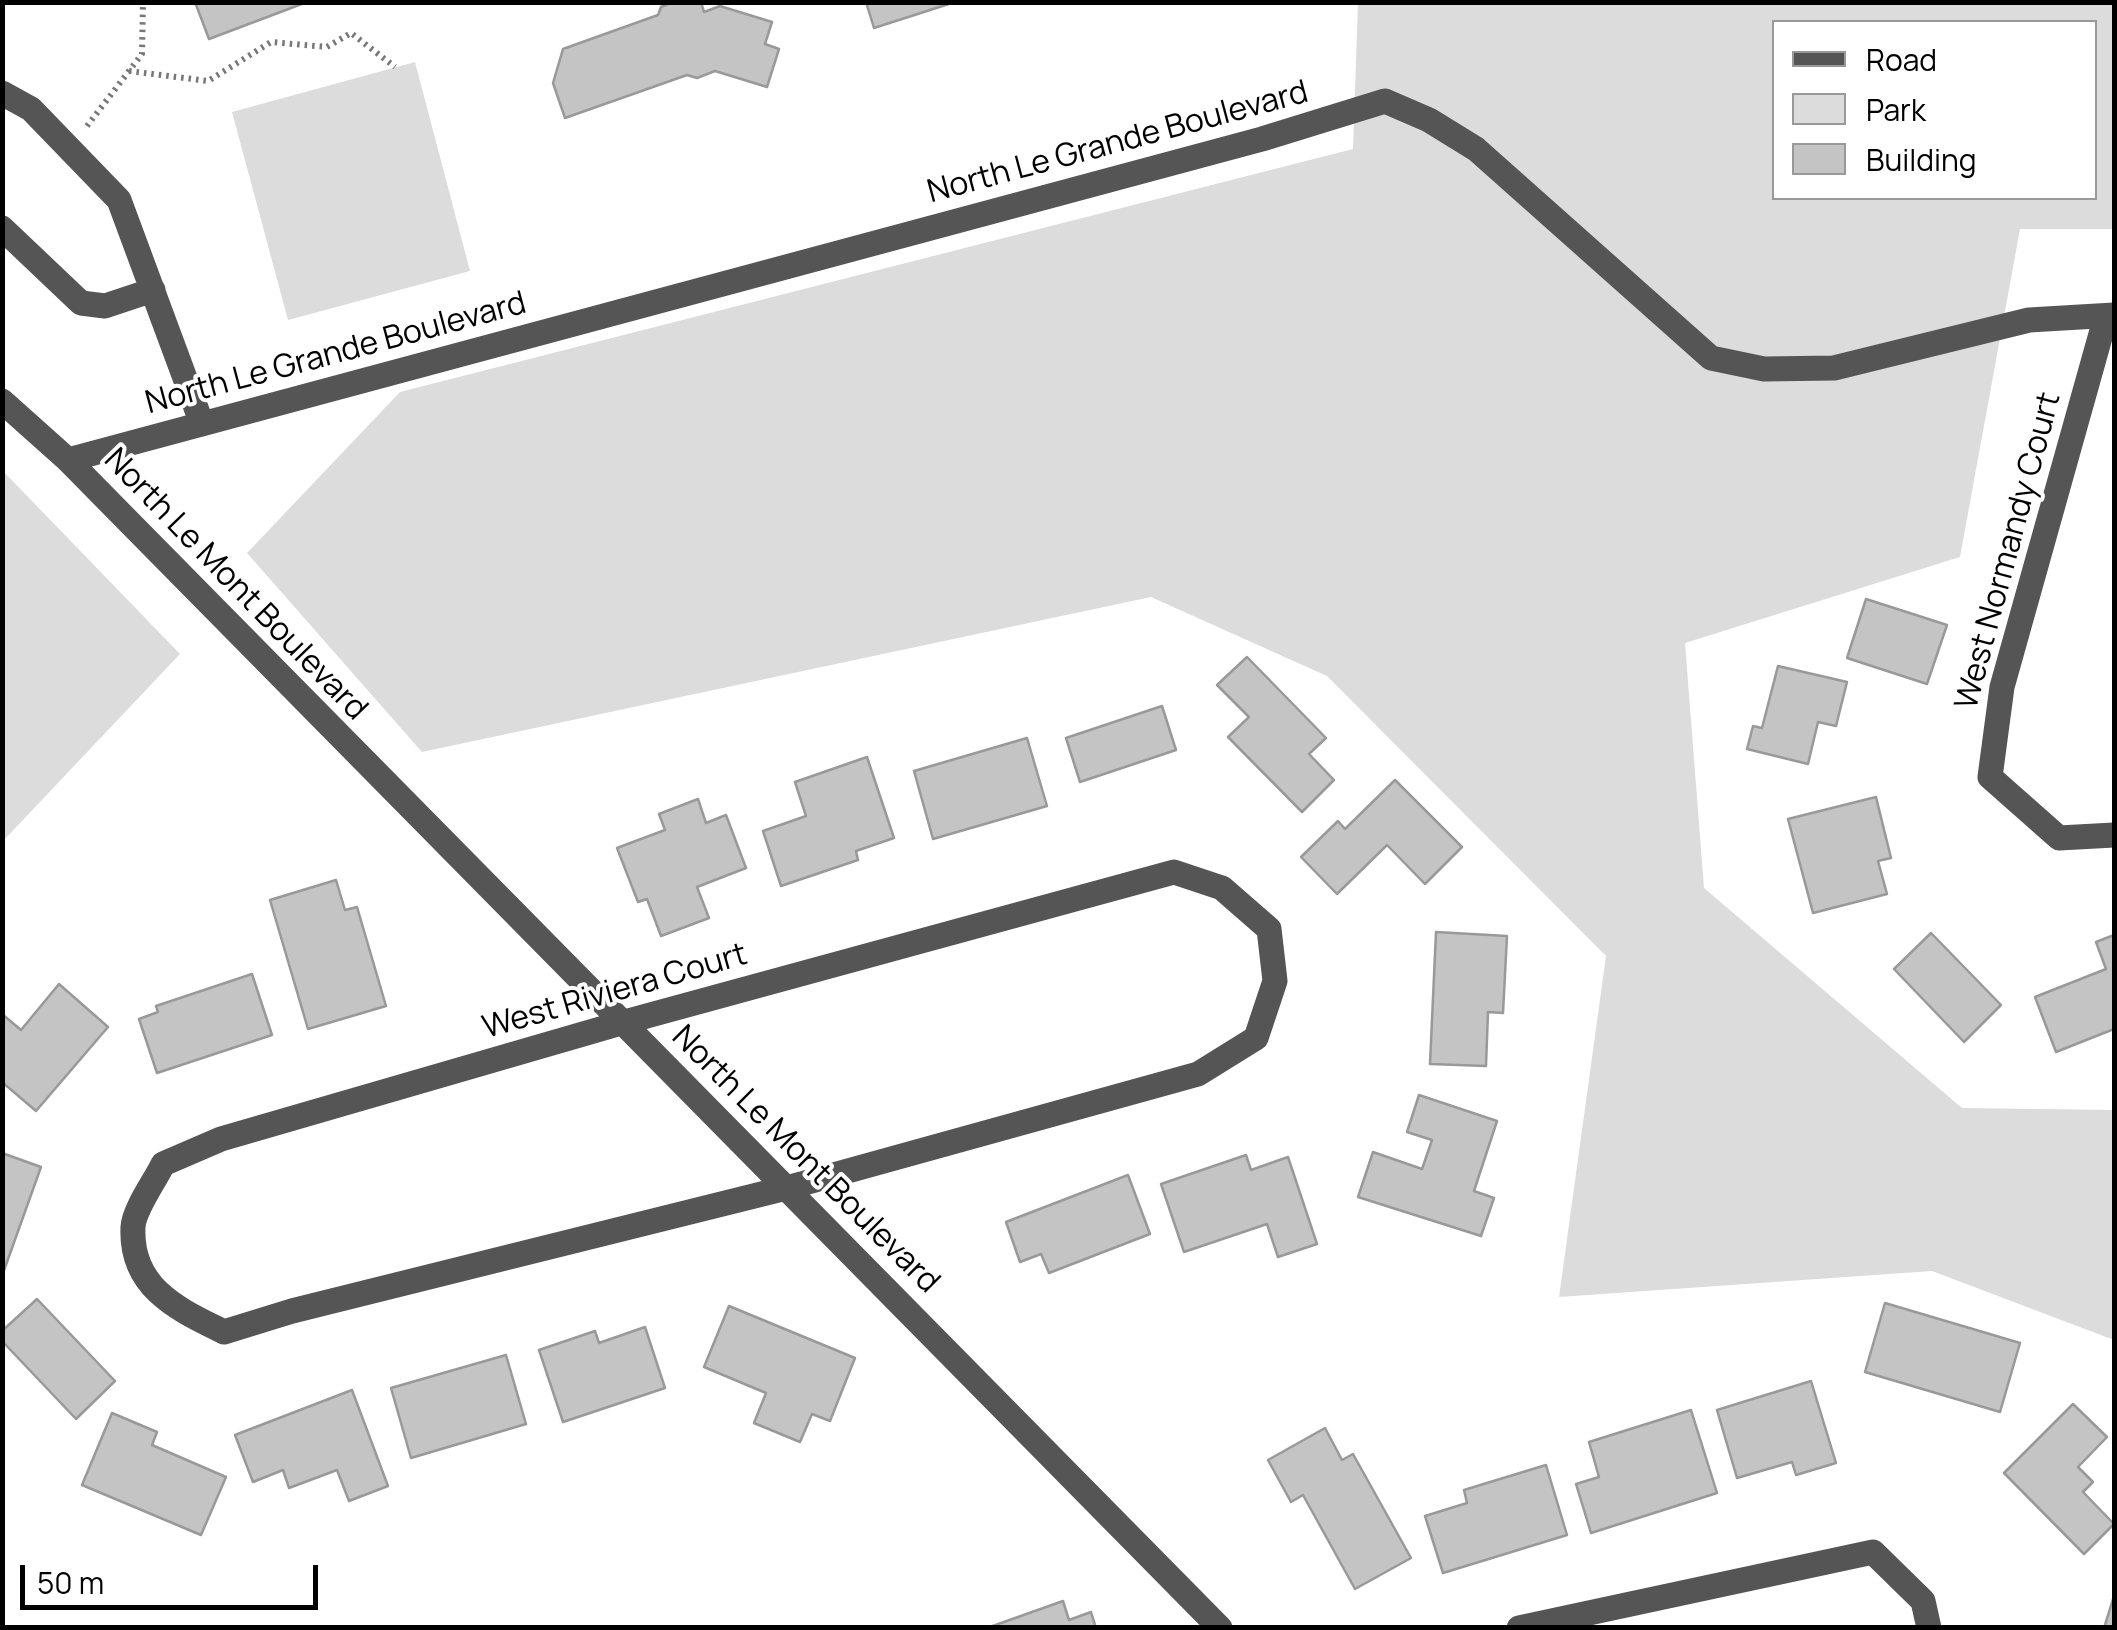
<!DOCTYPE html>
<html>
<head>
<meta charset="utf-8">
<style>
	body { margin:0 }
	#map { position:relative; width:2117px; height:1630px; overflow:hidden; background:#fff; font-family:Manrope,sans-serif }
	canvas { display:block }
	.frame { position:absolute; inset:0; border:5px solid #000; pointer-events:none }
	.legend { position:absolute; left:1772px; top:20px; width:325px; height:180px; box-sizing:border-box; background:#fff; border:2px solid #999; margin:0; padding:12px 18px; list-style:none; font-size:30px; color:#000 }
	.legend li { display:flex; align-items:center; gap:20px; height:50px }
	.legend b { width:50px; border:2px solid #999 }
	.scale { position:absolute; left:20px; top:1565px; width:298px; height:45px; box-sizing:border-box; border:5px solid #000; border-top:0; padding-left:12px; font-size:30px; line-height:35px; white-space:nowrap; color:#000; -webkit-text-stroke:8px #fff; paint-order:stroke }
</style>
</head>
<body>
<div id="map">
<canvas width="2117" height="1630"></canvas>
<div class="frame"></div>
<ul class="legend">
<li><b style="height:12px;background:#555"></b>Road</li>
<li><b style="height:28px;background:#dcdcdc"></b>Park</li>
<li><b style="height:28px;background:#c4c4c4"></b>Building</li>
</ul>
<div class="scale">50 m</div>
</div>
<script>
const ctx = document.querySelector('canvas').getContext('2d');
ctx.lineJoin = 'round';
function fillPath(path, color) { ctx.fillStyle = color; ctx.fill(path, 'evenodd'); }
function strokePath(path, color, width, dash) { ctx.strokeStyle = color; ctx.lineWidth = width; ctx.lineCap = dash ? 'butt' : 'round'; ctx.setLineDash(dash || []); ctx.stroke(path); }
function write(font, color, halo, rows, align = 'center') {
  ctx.font = font + ' Manrope,sans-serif'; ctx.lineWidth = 8; ctx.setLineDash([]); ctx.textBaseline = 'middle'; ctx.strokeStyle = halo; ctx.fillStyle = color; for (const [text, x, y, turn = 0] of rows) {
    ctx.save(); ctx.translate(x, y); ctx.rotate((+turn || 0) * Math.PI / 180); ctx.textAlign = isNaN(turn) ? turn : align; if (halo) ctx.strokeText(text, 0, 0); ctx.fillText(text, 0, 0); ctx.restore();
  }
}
fillPath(new Path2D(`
	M1358,3H2114V229H2020L1960,557L1685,643L1704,888L1962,1108L2114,1110V1340L1932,1271L1559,1297L1606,956L1327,676L1151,597L422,752L247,553L400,392L1353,149ZM1774,22H2094V198H1774Z
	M415,62L470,271L288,320L232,112Z
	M2,470L180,654L3,841H2Z`), '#dcdcdc');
const building = new Path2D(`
	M195,2H307L209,39Z
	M673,2H701L704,12L720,6L772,22L765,44L779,49L767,87L715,71L697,78L687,75L565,118L553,83L563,49L658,15L661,7Z
	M866,2H955L874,28Z
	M1866,599L1947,625L1927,684L1847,658Z
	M1247,657L1326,738L1309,754L1334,780L1302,812L1228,737L1249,717L1217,685Z
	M1778,666L1847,682L1836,726L1818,722L1808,764L1747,749L1753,726L1762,728Z
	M1162,706L1176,750L1080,782L1066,738Z
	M1027,738L1047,806L933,839L914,771Z
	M867,757L894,838L856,851L858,860L781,886L763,831L806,816L795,782Z
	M1395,780L1462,847L1425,884L1387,845L1337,894L1301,857L1338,821L1345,829Z
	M1876,797L1891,858L1878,861L1887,894L1813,913L1788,819Z
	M698,799L706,823L726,815L746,868L697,887L709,918L661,936L647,899L638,902L617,848L665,830L659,814Z
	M336,880L345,910L357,907L386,1006L308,1029L270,900Z
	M1436,932L1507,936L1503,1013L1488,1012L1486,1066L1430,1064Z
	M1931,933L2001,1005L1964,1042L1894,969Z
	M2114,935V1029L2056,1052L2035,997L2106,969L2096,942Z
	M252,974L272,1035L157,1073L139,1019L158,1012L156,1006Z
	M59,984L108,1027L36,1111L2,1082V1014L21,1030Z
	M1419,1095L1497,1121L1474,1191L1494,1198L1481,1236L1358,1197L1373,1152L1422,1169L1432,1140L1407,1132Z
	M2,1153L41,1167L2,1276Z
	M1246,1155L1251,1170L1288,1157L1317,1244L1278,1257L1267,1224L1184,1252L1161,1184Z
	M1128,1175L1150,1234L1049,1273L1041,1254L1020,1262L1006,1222Z
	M37,1299L115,1381L76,1419L2,1341V1331Z
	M1885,1303L2020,1343L2000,1412L1865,1372Z
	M729,1306L855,1358L830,1421L812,1414L800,1442L754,1423L766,1393L704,1367Z
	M645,1327L665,1388L563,1422L539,1350L595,1331L599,1343Z
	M506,1355L526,1424L411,1458L391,1388Z
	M1811,1381L1836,1463L1796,1475L1792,1462L1737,1478L1717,1410Z
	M352,1390L388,1486L349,1501L337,1470L289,1488L283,1470L253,1482L235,1435Z
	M2073,1404L2107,1437L2078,1467L2093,1482L2083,1492L2114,1524L2084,1554L2004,1473Z
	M1691,1410L1717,1493L1591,1533L1576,1484L1599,1477L1589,1442Z
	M112,1413L157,1432L152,1445L226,1477L201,1535L82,1485Z
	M1325,1428L1342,1460L1353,1454L1411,1558L1355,1589L1303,1495L1291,1502L1268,1460Z
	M1546,1465L1567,1535L1443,1573L1425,1516L1467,1503L1464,1490Z
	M2113,1599L2114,1628H2104Z
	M1063,1601L1069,1620L1091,1612L1096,1628H987Z`);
fillPath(building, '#c4c4c4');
strokePath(building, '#999', 2.5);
strokePath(new Path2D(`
	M129,71L208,81L271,42L327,47L351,33L395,67
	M87,126L142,54L143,2`), '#777', 6, [2.5, 5]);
strokePath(new Path2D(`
	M2,93L31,109L119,200L202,424
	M2,228L81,303L105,306L153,290
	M2106,316L2002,687L1990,777L2059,838L2114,835
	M2,401L68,460C451,850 838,1236 1220,1628
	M68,460L1262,139L1385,101L1429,120L1476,149L1711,358L1764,369L1834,368L2029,320L2114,315
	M1174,872L1222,888L1269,929L1275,981L1256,1038L1198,1074L790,1187L292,1311L224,1332C180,1310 130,1289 133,1227C134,1209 155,1181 163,1164L221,1139L621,1023Z
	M1519,1628L1873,1552L1923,1601L1929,1628`), '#555', 25);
write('32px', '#000', '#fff', [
	["North Le Grande Boulevard",1118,143,-15],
	["North Le Grande Boulevard",336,354,-15],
	["West Normandy Court",2009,551,-75],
	["North Le Mont Boulevard",235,585,46],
	["West Riviera Court",615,992,-16],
	["North Le Mont Boulevard",805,1160,45]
]);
</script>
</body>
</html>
